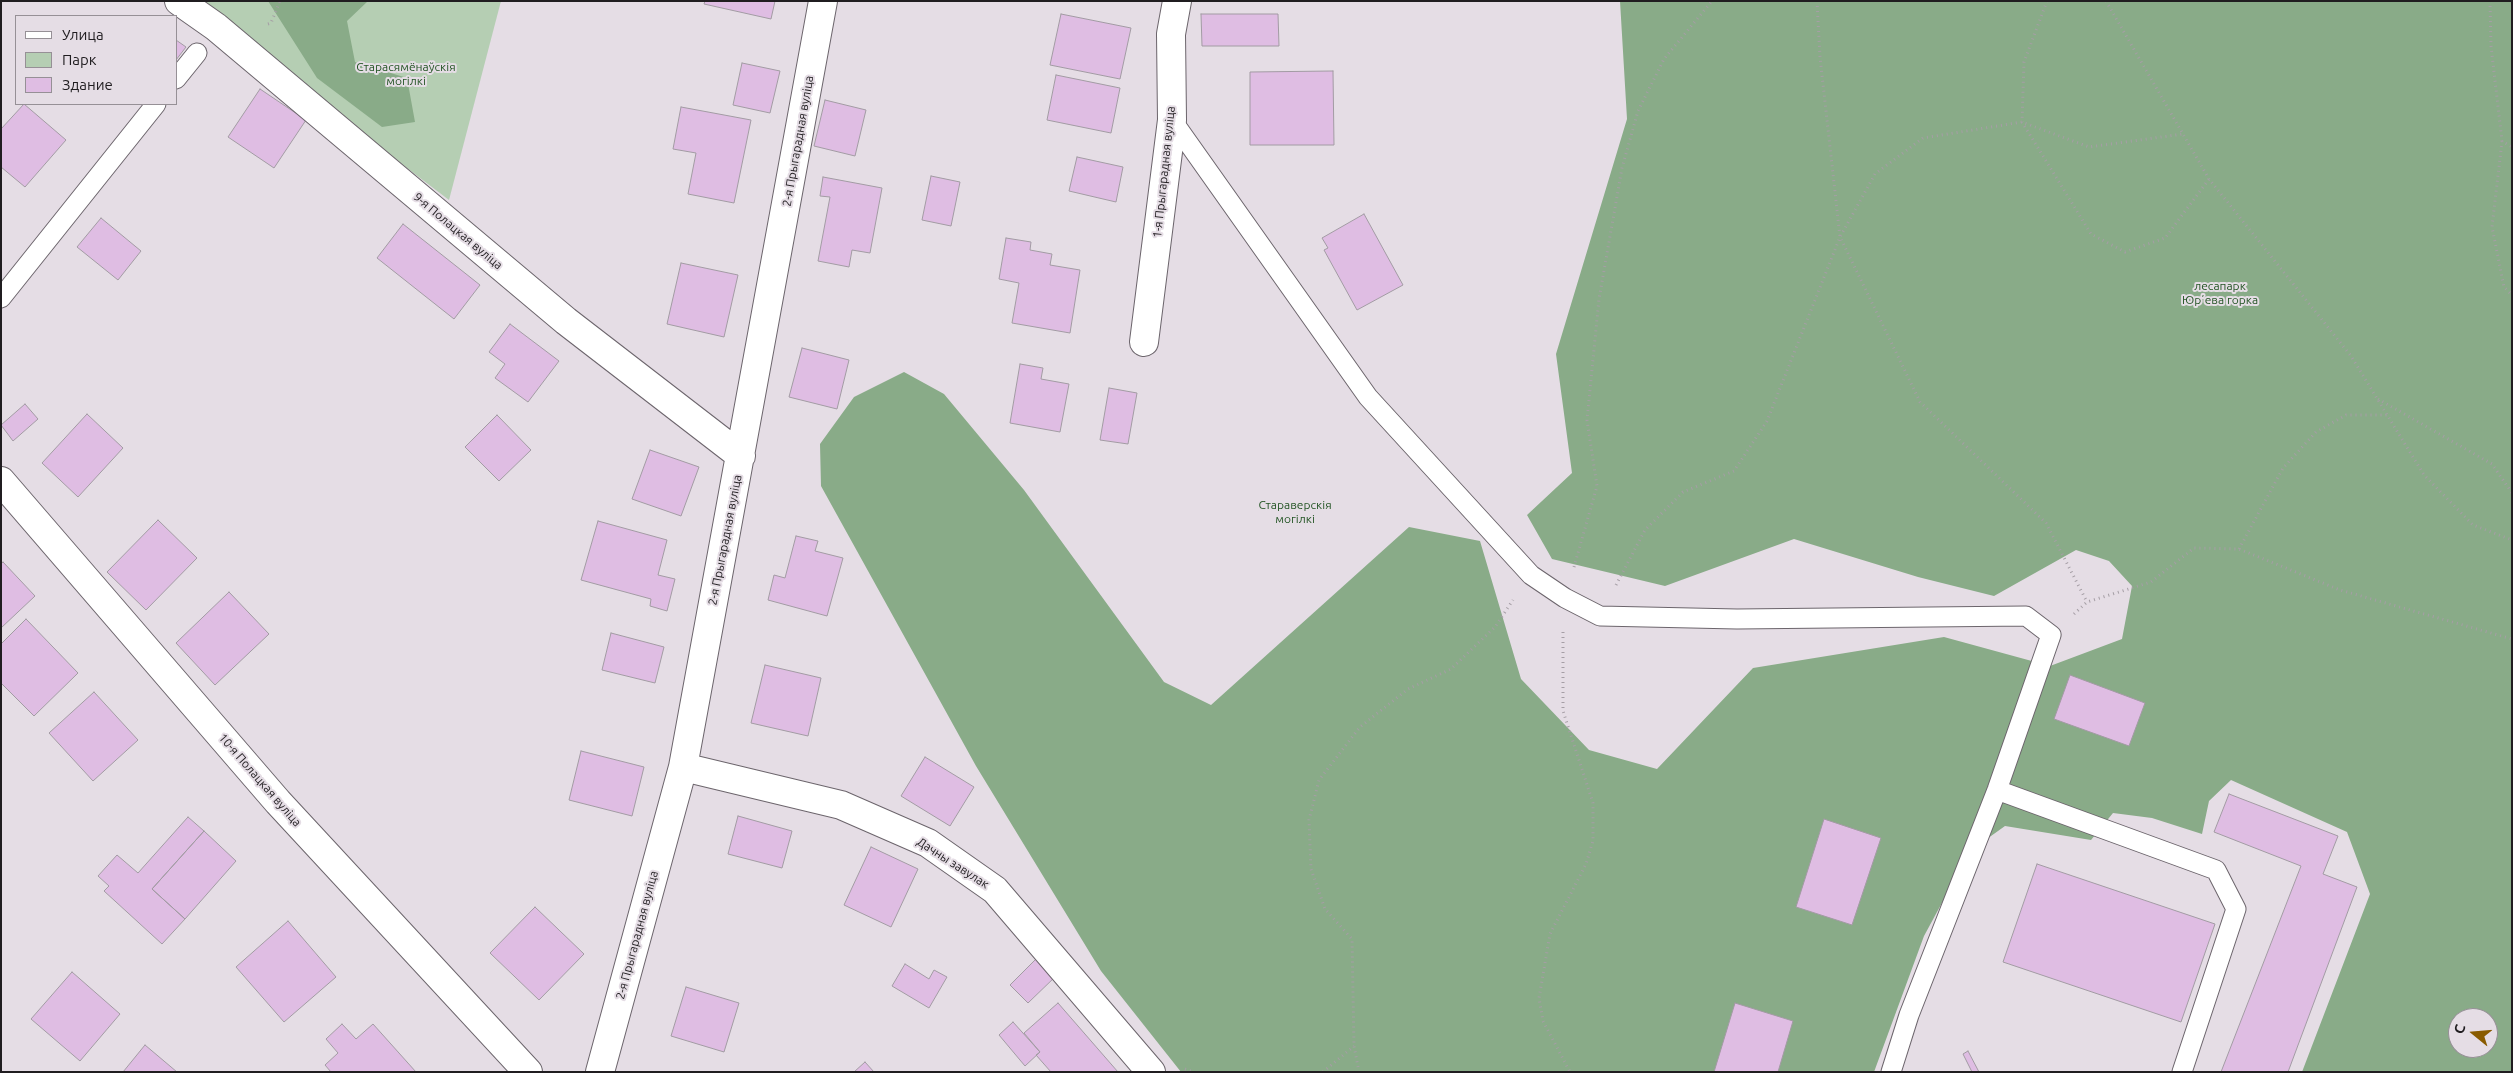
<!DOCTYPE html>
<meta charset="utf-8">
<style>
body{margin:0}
#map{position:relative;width:2513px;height:1073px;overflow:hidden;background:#e5dde5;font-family:Ubuntu,sans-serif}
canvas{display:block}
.frame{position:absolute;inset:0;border:2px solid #201d20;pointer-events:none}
.legend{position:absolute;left:15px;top:15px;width:162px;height:90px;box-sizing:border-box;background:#e5dde5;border:1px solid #969096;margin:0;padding:6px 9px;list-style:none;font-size:15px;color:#201d20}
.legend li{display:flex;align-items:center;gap:10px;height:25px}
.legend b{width:25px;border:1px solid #969096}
.north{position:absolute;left:2448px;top:1008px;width:50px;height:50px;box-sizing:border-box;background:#e5dde5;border:1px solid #969096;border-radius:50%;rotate:287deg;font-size:14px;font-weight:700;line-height:20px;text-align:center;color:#201d20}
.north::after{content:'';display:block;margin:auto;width:18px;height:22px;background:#895b00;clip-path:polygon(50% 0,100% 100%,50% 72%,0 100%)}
</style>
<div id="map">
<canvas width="2513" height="1073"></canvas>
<div class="frame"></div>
<ul class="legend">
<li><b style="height:6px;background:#fff"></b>Улица</li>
<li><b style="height:14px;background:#b5ceb3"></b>Парк</li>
<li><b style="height:14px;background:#dfbde3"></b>Здание</li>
</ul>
<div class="north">С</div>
</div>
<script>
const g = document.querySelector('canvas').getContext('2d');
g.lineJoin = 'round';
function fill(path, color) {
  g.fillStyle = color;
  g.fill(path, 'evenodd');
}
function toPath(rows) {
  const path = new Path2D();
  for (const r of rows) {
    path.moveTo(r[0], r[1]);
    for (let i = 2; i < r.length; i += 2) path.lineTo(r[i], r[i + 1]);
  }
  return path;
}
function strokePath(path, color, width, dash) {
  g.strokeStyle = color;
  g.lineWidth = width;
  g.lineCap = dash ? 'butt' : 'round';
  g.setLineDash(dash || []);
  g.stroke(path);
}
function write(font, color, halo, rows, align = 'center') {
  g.font = font + ' Ubuntu,sans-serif';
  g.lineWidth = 4;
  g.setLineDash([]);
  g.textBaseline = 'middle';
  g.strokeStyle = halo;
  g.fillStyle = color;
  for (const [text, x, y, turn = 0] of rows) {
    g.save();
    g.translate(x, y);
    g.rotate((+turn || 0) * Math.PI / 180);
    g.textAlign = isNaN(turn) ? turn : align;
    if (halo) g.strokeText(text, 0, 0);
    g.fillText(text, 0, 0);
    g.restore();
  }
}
const green = toPath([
 [187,1,501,1,449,200]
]);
const forest = toPath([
 [268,1,368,1,347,21,355,62,407,78,415,122,382,127,317,78],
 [1620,1,2512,1,2512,1072,2302,1072,2370,894,2347,832,2231,780,2209,801,2202,834,2152,818,2113,813,2091,840,2005,826,1970,851,1924,936,1874,1072,1181,1072,1101,971,976,766,821,486,820,444,854,397,904,372,944,394,1024,490,1164,682,1211,705,1409,527,1480,541,1521,679,1589,750,1657,769,1753,668,1944,637,2050,666,2122,639,2132,586,2109,561,2076,550,1994,596,1918,577,1794,539,1665,586,1552,559,1527,515,1572,473,1556,354,1627,119],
 [2458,1018,2488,1018,2488,1048,2458,1048]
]);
const building = toPath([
 [705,1,775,1,771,19,704,4,705,1],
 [1061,14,1131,28,1120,79,1050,65,1061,14],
 [1201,14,1278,14,1279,46,1202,46,1201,14],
 [176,40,186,47,176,60,176,40],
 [742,63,780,71,770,113,733,105,742,63],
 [1333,71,1334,145,1250,145,1250,72,1333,71],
 [1056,75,1120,88,1111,133,1047,120,1056,75],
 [260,89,306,120,274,168,228,137,260,89],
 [825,100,866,110,855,156,814,146,825,100],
 [24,104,66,140,25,187,1,167,1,129,24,104],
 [681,107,751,120,734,203,688,194,696,153,673,149,681,107],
 [1077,157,1123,167,1116,202,1069,191,1077,157],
 [931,176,960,182,951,226,922,220,931,176],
 [823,177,882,188,870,253,852,250,849,267,818,261,830,197,820,196,823,177],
 [1364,214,1403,285,1357,310,1324,250,1328,248,1322,238,1364,214],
 [101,218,141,251,118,280,77,247,101,218],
 [403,224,480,285,454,319,377,258,403,224],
 [1006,238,1031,242,1030,250,1052,254,1050,265,1080,270,1070,333,1012,323,1019,283,999,279,1006,238],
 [681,263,738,275,724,337,667,324,681,263],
 [510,324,559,361,528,402,495,378,505,364,489,352,510,324],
 [802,348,849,360,837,409,789,397,802,348],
 [1020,364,1043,368,1041,379,1069,384,1060,432,1010,423,1020,364],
 [1109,388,1137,393,1128,444,1100,440,1109,388],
 [25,404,38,419,13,441,1,425,25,404],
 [87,414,123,448,78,497,42,463,87,414],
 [497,415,531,450,499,481,465,447,497,415],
 [650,450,699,467,681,516,632,499,650,450],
 [158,520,197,558,146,610,107,572,158,520],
 [598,521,667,540,658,575,675,579,667,611,650,606,651,599,581,580,598,521],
 [796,536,818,541,815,551,843,558,827,616,768,600,774,575,785,578,796,536],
 [3,562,35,596,1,628,1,564,3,562],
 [229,592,269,634,215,685,176,643,229,592],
 [26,619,78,673,34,716,1,683,1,644,26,619],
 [611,633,664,647,655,683,602,670,611,633],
 [765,665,821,678,808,736,751,723,765,665],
 [2070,675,2145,703,2129,746,2054,719,2070,675],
 [94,692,138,740,93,781,49,733,94,692],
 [581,751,644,767,632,816,569,800,581,751],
 [925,757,974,787,950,826,901,796,925,757],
 [2229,794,2338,836,2323,874,2357,887,2288,1072,2221,1072,2301,866,2214,832,2229,794],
 [738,816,792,831,782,868,728,854,738,816],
 [188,817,204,831,152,889,185,919,162,944,104,891,109,886,98,876,117,855,138,873,188,817],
 [1824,819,1881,838,1852,925,1796,907,1824,819],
 [204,831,236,861,185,919,152,889,204,831],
 [871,847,918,869,891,927,844,905,871,847],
 [2037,864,2215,924,2181,1022,2003,962,2037,864],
 [535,907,584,954,539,1000,490,953,535,907],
 [288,921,336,977,284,1022,236,967,288,921],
 [1038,957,1056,976,1028,1003,1010,985,1038,957],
 [905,964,929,979,934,970,947,977,929,1008,892,986,905,964],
 [72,972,120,1014,80,1061,31,1019,72,972],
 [686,987,739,1003,724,1052,671,1036,686,987],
 [1058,1003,1118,1072,1051,1072,1036,1055,1040,1052,1024,1033,1058,1003],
 [1735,1003,1793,1021,1778,1072,1714,1072,1735,1003],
 [1013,1022,1040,1052,1025,1066,999,1035,1013,1022],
 [342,1024,356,1039,373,1024,416,1072,331,1072,325,1065,338,1053,326,1039,342,1024],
 [145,1045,177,1072,123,1072,145,1045],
 [1968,1051,1979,1072,1972,1072,1963,1054,1968,1051],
 [865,1062,874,1072,854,1072,865,1062]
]);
const path = toPath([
 [1817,1,1820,57,1840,237,1920,402,2046,523,2087,602],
 [2047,1,2024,62,2022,122,2091,234,2125,252,2165,238,2209,179],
 [2106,1,2209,179,2351,356,2424,475,2473,525,2512,540],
 [2490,1,2491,46,2502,141,2512,147],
 [268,24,271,23,280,1],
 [2502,141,2492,227,2504,287,2512,295],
 [2378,399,2492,464,2512,493],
 [2239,549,2283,468,2316,432,2346,415,2387,415],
 [1574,567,1597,486,1587,420,1599,299,1622,168,1638,111,1664,59,1712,1],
 [1616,585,1645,530,1683,492,1734,471,1767,421,1840,237,1875,174,1923,138,2022,122,2089,147,2183,134],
 [2074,614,2087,602,2151,582,2194,548,2239,549,2340,590,2512,639],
 [1563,632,1563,711,1593,803,1593,841,1586,864,1550,934,1539,998,1543,1021,1570,1072],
 [1185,1069,1194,1072],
 [1323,1072,1354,1046],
 [1359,1072,1354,1046,1352,939,1325,909,1311,869,1309,820,1319,780,1360,727,1408,689,1451,669,1495,627,1513,600]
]);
const service = toPath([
 [176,79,197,53],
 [1172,120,1368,397,1531,575,1565,598,1600,616,1737,619,2026,616,2051,635,1997,790,1909,1015,1891,1072],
 [1,298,156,104],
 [1997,790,2216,870,2236,909,2182,1072]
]);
const minor = toPath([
 [179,1,216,27,566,321,741,456],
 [1144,342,1172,120,1171,34,1177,1],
 [1,481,278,802,528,1072],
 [683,767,841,805,928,843,995,890,1151,1072],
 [600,1072,683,767,823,1]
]);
const parkNames = [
 ["Старасямёнаўскія",406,67],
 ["могілкі",406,81],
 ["лесапарк",2220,286],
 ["Юрʼева горка",2220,300],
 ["Стараверскія",1295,505],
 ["могілкі",1295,519]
];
const streetNames = [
 ["2-я Прыгарадная вуліца",798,141,-80],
 ["1-я Прыгарадная вуліца",1164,172,-84],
 ["9-я Полацкая вуліца",458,231,40],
 ["2-я Прыгарадная вуліца",725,540,-79],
 ["10-я Полацкая вуліца",260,780,49],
 ["Дачны завулак",953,863,33],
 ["2-я Прыгарадная вуліца",637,935,-75]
];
fill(green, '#b5ceb3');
fill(forest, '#89ab88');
fill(building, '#dfbde3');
strokePath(building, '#a29ba3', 1);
strokePath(service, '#6c656c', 21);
strokePath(minor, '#6c656c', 30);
strokePath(path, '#a59ea5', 3, [1, 4]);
strokePath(service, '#fff', 19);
strokePath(minor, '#fff', 28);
write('12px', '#235424', '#e5dde5', parkNames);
write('12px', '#201d20', '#e5dde5', streetNames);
</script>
